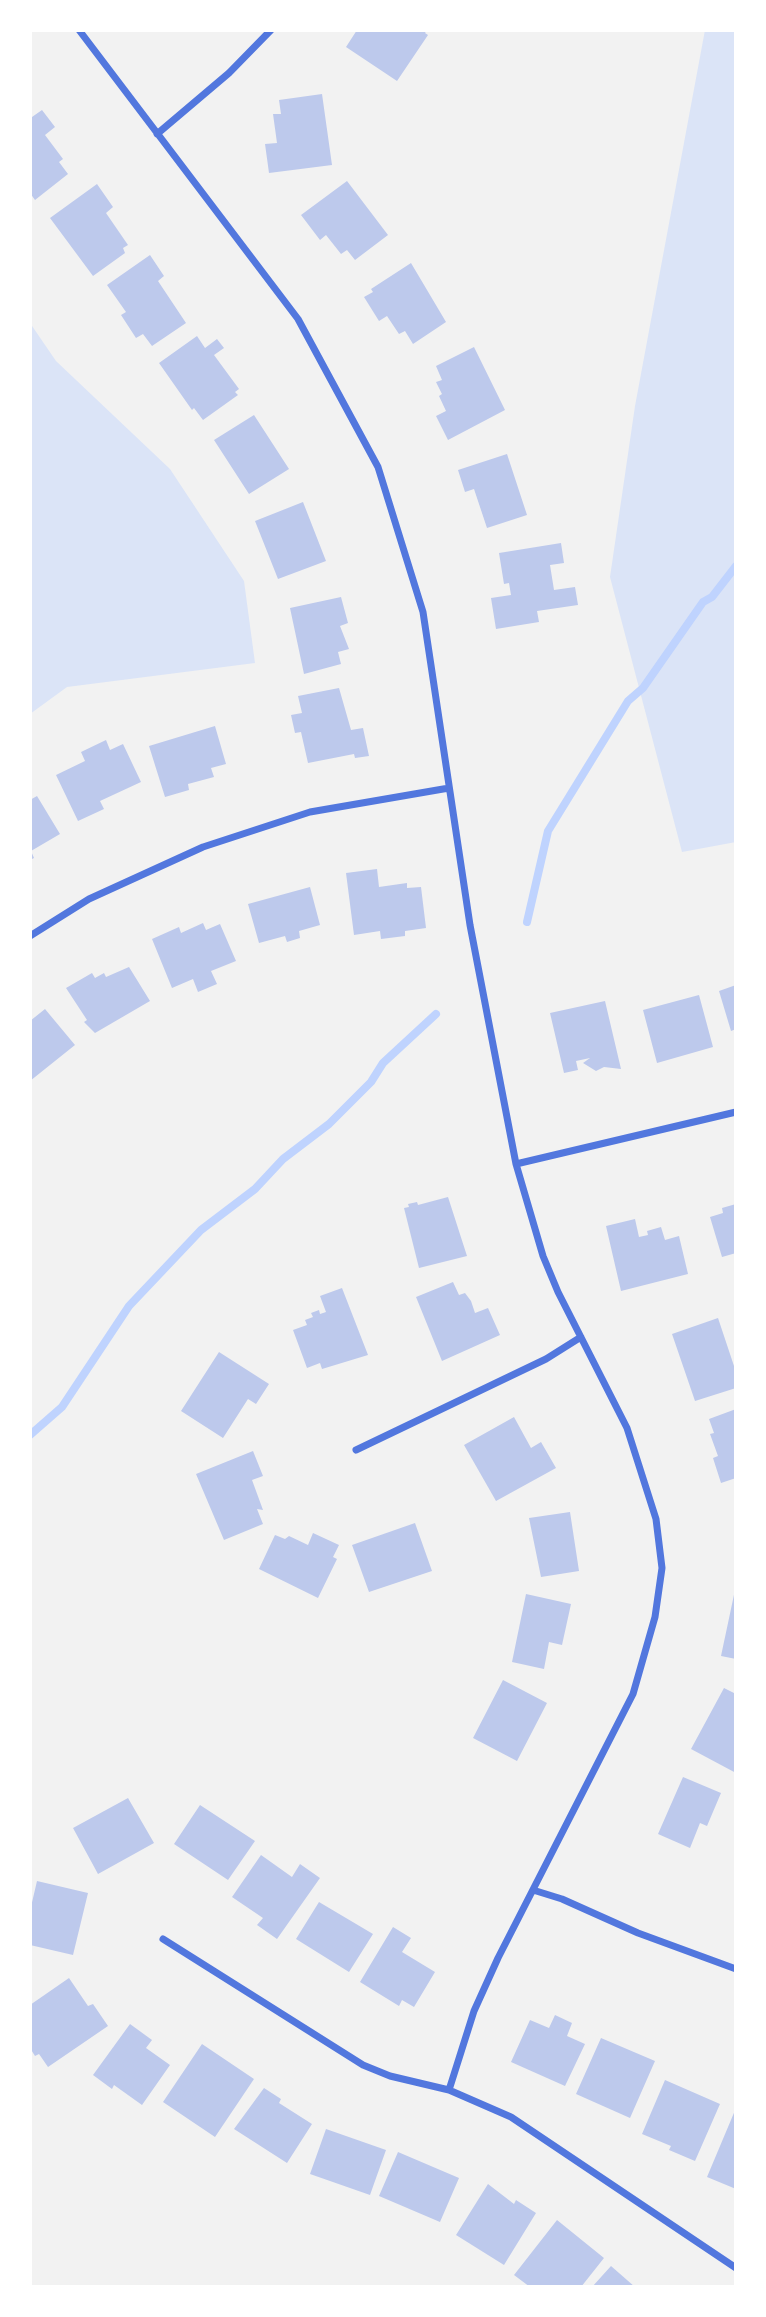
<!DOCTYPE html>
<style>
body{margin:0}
#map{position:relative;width:766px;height:2317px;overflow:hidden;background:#f2f2f2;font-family:"Exo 2",sans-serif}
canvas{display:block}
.frame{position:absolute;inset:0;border:32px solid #fff;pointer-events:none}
</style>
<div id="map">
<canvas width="766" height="2317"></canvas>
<div class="frame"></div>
</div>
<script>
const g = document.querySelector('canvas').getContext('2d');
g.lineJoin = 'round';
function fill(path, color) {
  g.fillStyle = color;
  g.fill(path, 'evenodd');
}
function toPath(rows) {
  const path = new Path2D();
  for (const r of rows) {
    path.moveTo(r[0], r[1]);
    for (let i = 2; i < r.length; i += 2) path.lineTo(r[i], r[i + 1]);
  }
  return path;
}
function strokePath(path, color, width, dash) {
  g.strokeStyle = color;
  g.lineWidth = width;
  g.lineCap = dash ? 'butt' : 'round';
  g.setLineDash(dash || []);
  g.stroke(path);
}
const green = toPath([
 [705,30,736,30,736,842,682,852,610,577,635,406],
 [30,323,56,361,170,469,244,581,255,663,67,687,30,714]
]);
const stream = toPath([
 [527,922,548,831,628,701,643,688,703,602,712,597,736,566],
 [30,1435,62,1407,129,1306,201,1230,255,1189,283,1159,329,1124,371,1082,383,1063,436,1014]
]);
const building = toPath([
 [357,30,427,30,425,33,428,35,397,81,346,47],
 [322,94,332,165,269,173,265,144,277,143,273,114,281,114,279,100],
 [42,110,55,127,45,135,63,159,59,162,68,174,35,200,30,193,30,113,32,117],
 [347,181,388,235,355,260,347,250,341,254,326,235,320,240,301,215],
 [97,184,113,207,106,213,128,245,123,248,125,253,93,276,50,218],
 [150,255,164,276,158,281,186,323,152,346,143,334,136,338,121,315,126,312,107,285],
 [411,263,446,322,413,344,405,331,399,334,387,316,379,321,364,297,373,292,371,289],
 [197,336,205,348,217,339,224,348,214,355,239,389,235,392,238,395,203,420,194,408,192,410,159,363],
 [474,347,505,410,448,440,436,416,446,411,439,396,442,394,436,382,442,380,436,366],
 [254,415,289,469,249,494,214,440],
 [507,454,527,515,487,528,474,489,465,492,458,470],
 [303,502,326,561,278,579,255,521],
 [561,543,564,563,550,565,554,590,575,587,578,605,537,611,539,622,496,629,491,598,511,595,509,583,504,584,499,553],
 [341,597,348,623,340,626,349,649,338,652,341,664,304,674,290,608],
 [339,688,351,730,363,728,369,756,355,758,354,754,308,763,301,732,295,733,291,715,302,713,298,696],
 [215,726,226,764,211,768,214,777,188,784,189,790,165,797,149,746],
 [106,740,110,750,123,744,141,782,100,801,104,809,78,821,56,775,85,761,81,752],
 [37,796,60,834,31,851,34,858,30,860,30,800],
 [377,869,379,887,407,883,407,888,421,887,426,928,405,931,405,936,381,939,380,931,354,935,346,873],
 [310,887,320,925,299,931,300,938,287,942,285,936,259,943,248,904],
 [203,923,206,930,220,924,236,961,211,971,217,984,198,992,193,979,172,988,152,939,179,927,181,933],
 [129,967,150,1001,95,1033,84,1022,87,1020,66,988,92,973,95,978,104,973,106,977],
 [736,985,736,1029,731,1031,719,991],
 [699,995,713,1047,657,1063,643,1010],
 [605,1001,621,1069,604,1067,596,1071,583,1063,590,1058,576,1061,578,1070,564,1073,550,1013],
 [45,1009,75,1045,30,1081,30,1021],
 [448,1197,467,1256,419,1268,404,1208,409,1207,408,1204,417,1202,418,1205],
 [736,1204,736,1253,722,1257,710,1217,723,1213,722,1208],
 [635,1219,639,1237,648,1235,647,1231,661,1227,665,1240,679,1236,688,1274,621,1291,606,1226],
 [453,1282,459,1295,465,1293,471,1301,475,1313,488,1308,500,1335,442,1361,416,1297],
 [342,1288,368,1355,322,1369,320,1363,307,1368,293,1330,307,1325,305,1320,313,1317,311,1313,319,1310,320,1314,326,1312,320,1296],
 [718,1318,736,1372,736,1388,695,1401,672,1334],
 [219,1352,269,1384,256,1404,248,1399,223,1438,181,1411],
 [736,1409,736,1478,721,1483,713,1458,718,1456,710,1434,714,1433,709,1419],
 [514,1417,531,1448,541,1442,556,1468,496,1501,464,1445],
 [253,1451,263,1476,252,1480,263,1510,257,1509,263,1524,224,1540,196,1474],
 [570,1512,579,1571,541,1577,529,1518],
 [415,1523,432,1571,369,1592,352,1545],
 [313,1533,339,1545,333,1557,337,1559,318,1598,259,1569,275,1535,285,1539,289,1536,308,1545],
 [735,1590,736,1590,736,1659,721,1656],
 [526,1594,571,1604,562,1645,549,1642,544,1669,512,1662],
 [503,1680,547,1703,517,1761,473,1738],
 [724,1688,736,1694,736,1773,691,1749],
 [683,1777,721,1793,707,1826,700,1823,690,1848,658,1834],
 [128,1798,154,1843,98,1874,73,1828],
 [200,1805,255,1841,228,1880,174,1844],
 [261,1855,292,1877,300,1864,320,1878,277,1939,257,1925,263,1918,232,1897],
 [37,1881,88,1893,73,1955,30,1945,30,1911],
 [319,1902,373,1934,349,1972,296,1939],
 [393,1927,411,1938,402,1952,435,1972,414,2007,402,2000,399,2006,360,1982],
 [69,1978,88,2006,93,2004,108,2026,48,2067,39,2054,35,2056,30,2048,30,2005],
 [555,2015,572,2023,567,2036,585,2044,565,2086,511,2062,530,2020,549,2028],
 [130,2024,152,2040,146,2048,170,2065,142,2105,114,2085,112,2089,93,2075],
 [601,2038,655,2061,630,2118,576,2094],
 [202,2044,254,2079,215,2137,163,2102],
 [665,2080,720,2104,695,2161,669,2150,671,2146,642,2134],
 [264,2088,281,2099,279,2103,312,2124,287,2163,234,2129],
 [736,2108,736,2189,707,2177],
 [326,2129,386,2150,370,2195,310,2174],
 [398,2152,459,2178,440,2222,379,2196],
 [488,2184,514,2204,516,2200,536,2213,504,2265,456,2235],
 [557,2220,604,2258,581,2287,530,2287,514,2275],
 [611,2266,635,2287,592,2287]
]);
const minor = toPath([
 [79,30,298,319,378,467,423,612,470,925,516,1164,543,1256,558,1292,627,1428,656,1519,662,1568,655,1617,633,1694,498,1958,474,2011,449,2090],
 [157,134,229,73,271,30],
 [30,936,89,899,203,847,310,812,449,788],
 [516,1164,736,1112],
 [356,1450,546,1359,581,1337],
 [533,1890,562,1899,638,1933,736,1969],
 [163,1939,363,2065,390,2076,449,2090,511,2117,736,2268]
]);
fill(green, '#dbe4f7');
strokePath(stream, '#bfd3fe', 8);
fill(building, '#bdc9ec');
strokePath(minor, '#5277de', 7);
</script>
